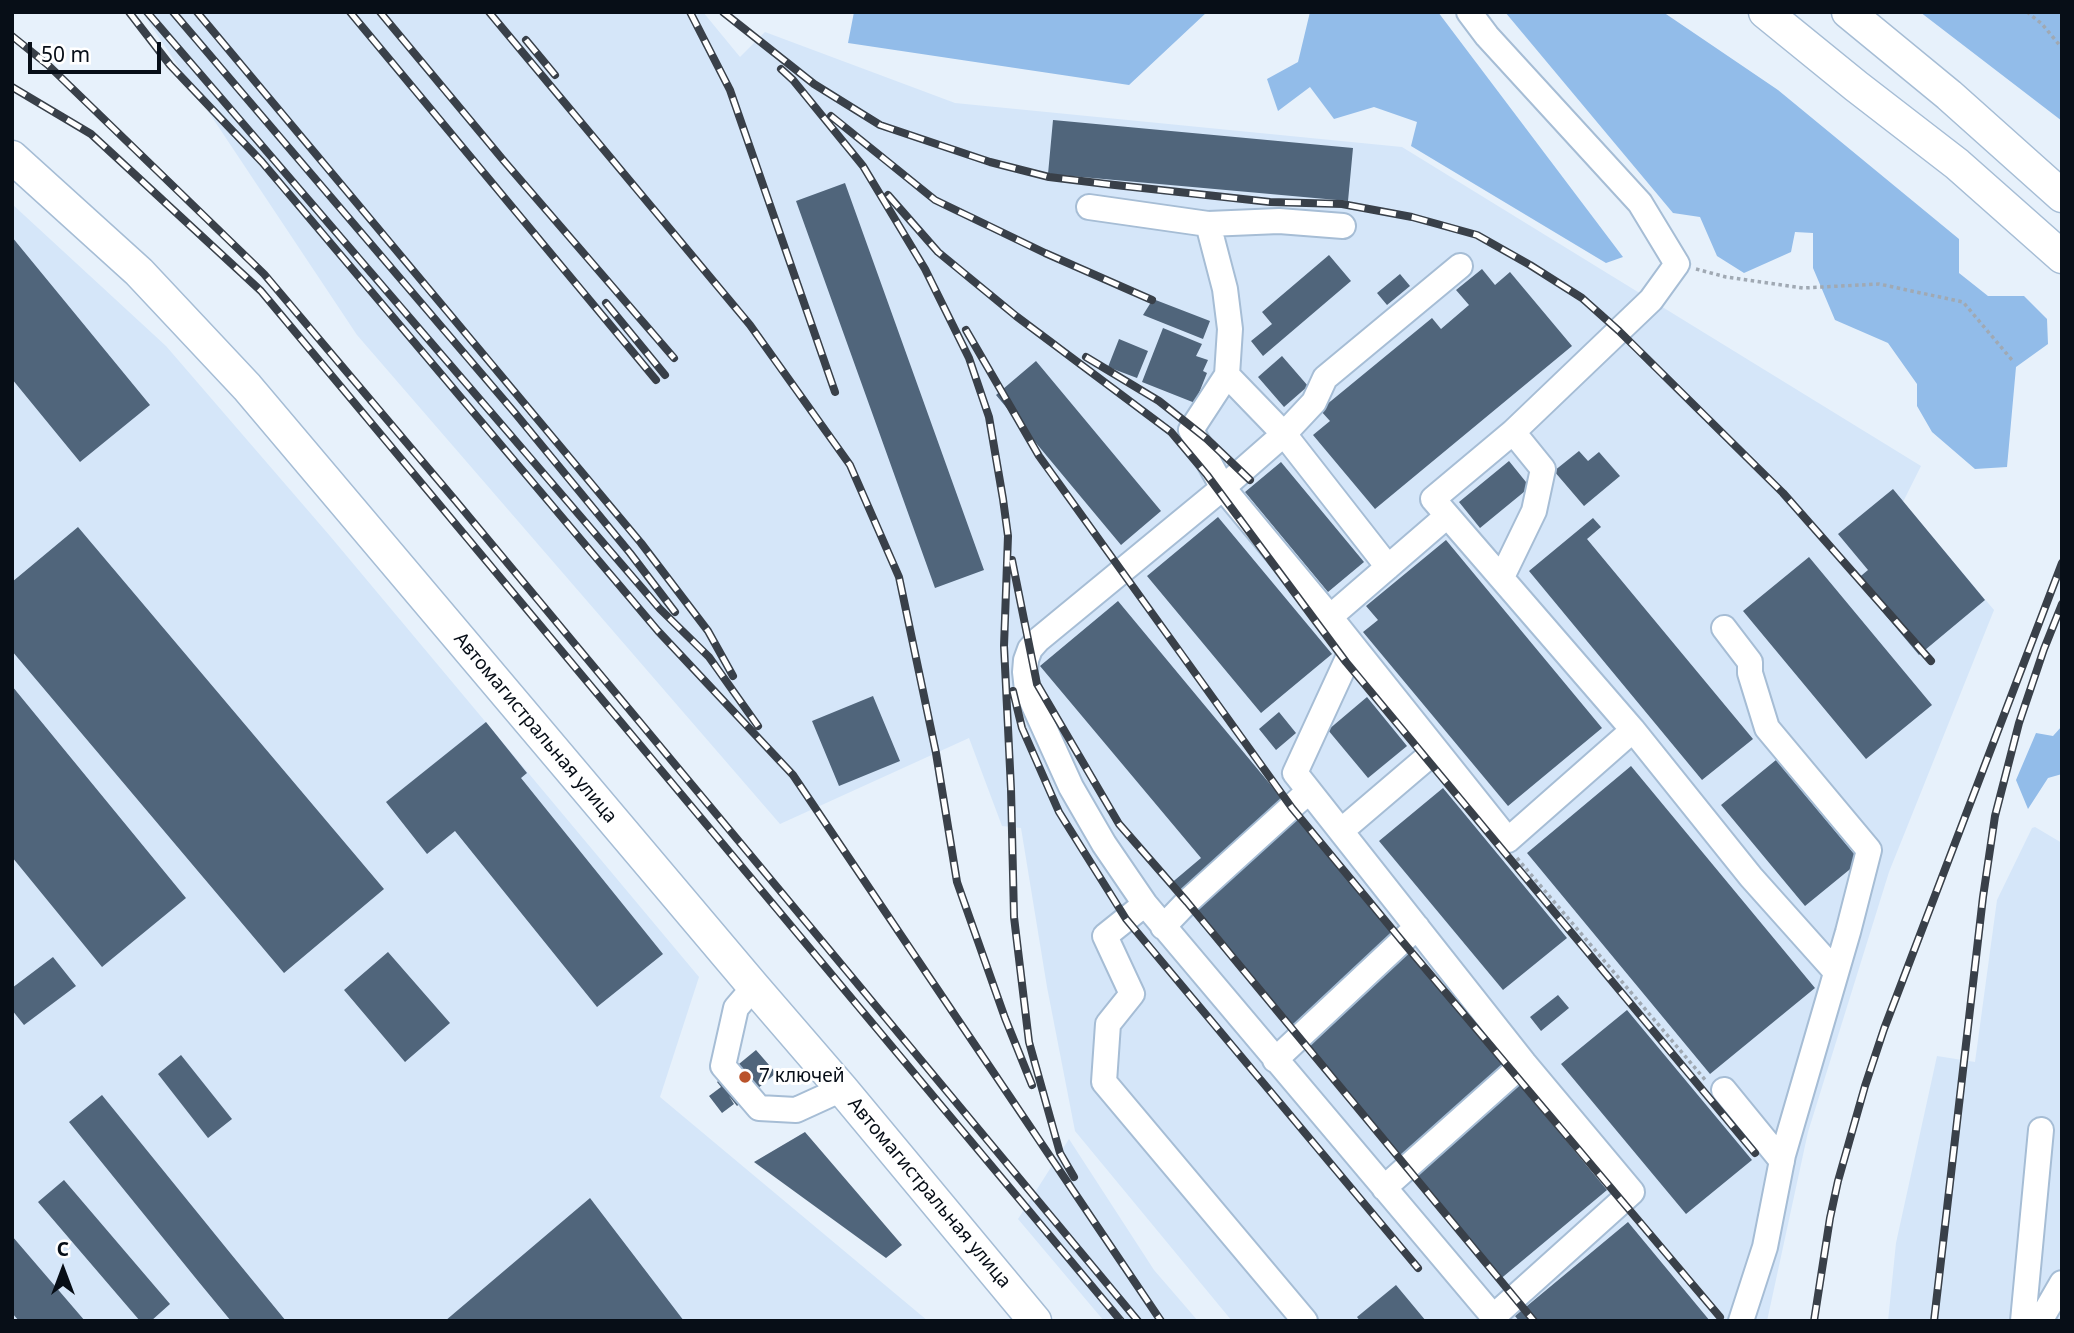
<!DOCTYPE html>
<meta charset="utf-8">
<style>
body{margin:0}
#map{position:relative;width:2074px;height:1333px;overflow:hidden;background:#e7f1fb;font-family:"Noto Sans",sans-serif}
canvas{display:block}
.frame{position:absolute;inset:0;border:14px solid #070e17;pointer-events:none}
.north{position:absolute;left:28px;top:1235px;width:70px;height:70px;-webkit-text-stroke:5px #fff;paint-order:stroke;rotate:0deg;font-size:19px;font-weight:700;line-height:28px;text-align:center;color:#070e17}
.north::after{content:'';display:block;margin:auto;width:24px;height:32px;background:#070e17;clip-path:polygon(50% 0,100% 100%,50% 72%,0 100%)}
.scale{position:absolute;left:28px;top:42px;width:133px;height:32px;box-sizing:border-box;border:4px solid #070e17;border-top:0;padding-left:9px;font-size:21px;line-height:24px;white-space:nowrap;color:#070e17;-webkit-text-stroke:5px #fff;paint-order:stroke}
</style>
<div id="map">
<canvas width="2074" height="1333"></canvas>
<div class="frame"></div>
<div class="north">С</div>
<div class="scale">50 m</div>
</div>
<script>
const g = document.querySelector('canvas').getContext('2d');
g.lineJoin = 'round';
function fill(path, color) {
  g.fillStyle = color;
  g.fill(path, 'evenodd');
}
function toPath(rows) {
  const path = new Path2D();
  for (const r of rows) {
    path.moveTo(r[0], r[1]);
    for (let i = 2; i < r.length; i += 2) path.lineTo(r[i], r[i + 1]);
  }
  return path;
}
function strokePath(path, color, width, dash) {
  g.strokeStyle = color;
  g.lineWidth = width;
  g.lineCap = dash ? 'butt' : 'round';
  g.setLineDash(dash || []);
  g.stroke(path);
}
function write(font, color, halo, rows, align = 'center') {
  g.font = font + ' "Noto Sans",sans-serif';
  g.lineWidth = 6;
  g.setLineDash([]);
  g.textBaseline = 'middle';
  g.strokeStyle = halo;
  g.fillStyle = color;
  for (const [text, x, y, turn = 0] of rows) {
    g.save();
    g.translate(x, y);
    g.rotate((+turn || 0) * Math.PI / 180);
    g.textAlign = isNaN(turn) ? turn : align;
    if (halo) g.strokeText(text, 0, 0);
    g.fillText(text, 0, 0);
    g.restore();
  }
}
const built = toPath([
 [142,12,703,12,740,57,765,32,955,103,1402,147,1921,466,1903,502,1994,610,1889,872,1808,1132,1767,1321,1232,1321,1075,1131,1047,987,1021,828,1002,826,969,738,780,824,357,335],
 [12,204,166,346,330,536,699,977,660,1097,928,1321,12,1321],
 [2035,827,2062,843,2062,1321,1888,1321,1896,1243,1937,1056,1975,1062,1997,900,2032,828],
 [1069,1139,1154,1270,1198,1321,1104,1321,1018,1219]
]);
const forest = toPath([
 [854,12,1207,12,1129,85,848,43],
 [1310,12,1438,12,1623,257,1606,263,1411,146,1417,122,1374,107,1334,119,1310,87,1278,111,1267,79,1298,62],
 [1505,12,1663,12,1778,90,1959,239,1959,273,1988,296,2024,296,2047,319,2048,344,2016,367,2007,467,1975,469,1932,432,1917,406,1917,384,1888,343,1835,320,1813,268,1813,233,1795,232,1791,252,1744,273,1717,256,1700,217,1673,213],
 [1920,12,2062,12,2062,121],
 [2062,726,2062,774,2048,778,2028,809,2016,780,2036,733,2053,736]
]);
const building = toPath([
 [1053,120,1353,148,1348,201,1048,174],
 [845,183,984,570,935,588,796,201],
 [12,237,150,405,80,462,12,379],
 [1329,255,1351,281,1263,356,1251,341,1272,324,1262,312],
 [1482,269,1495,285,1510,272,1572,346,1375,509,1313,435,1330,421,1320,410,1432,318,1441,329,1469,305,1456,290],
 [1400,274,1410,286,1387,305,1377,293],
 [1153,299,1210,321,1203,339,1143,315],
 [1163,328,1202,344,1196,356,1208,360,1203,371,1207,373,1195,403,1142,382],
 [1119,339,1148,351,1137,378,1108,367],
 [1282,356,1308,386,1284,407,1258,377],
 [1036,361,1161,511,1121,545,996,395],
 [1579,451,1588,461,1599,452,1620,476,1584,506,1554,471],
 [1509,461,1530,487,1480,528,1459,502],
 [1281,462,1364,562,1328,592,1245,492],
 [1893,489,1985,600,1919,655,1856,580,1868,570,1838,534],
 [1218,517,1332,654,1261,713,1147,576],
 [1593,518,1601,527,1587,539,1753,739,1702,780,1529,571],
 [78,527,384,889,284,973,12,651,12,582],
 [1446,540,1602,728,1508,806,1363,632,1378,620,1366,606],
 [1809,557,1932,705,1866,759,1743,611],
 [1118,601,1607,1190,1498,1281,1169,885,1201,858,1040,666],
 [12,686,186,898,102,967,12,857],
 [873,696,900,761,839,786,812,721],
 [1367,697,1407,746,1368,778,1328,730],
 [1279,712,1296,733,1276,750,1259,729],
 [486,722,527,773,521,778,663,954,597,1007,455,831,427,854,386,802],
 [1776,760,1860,861,1805,906,1721,805],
 [1631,766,1815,988,1710,1074,1527,853],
 [1443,788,1567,938,1503,990,1379,841],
 [388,952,450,1023,405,1062,344,990],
 [53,957,76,986,24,1025,12,1010,12,988],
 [1558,995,1569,1008,1541,1031,1530,1017],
 [1627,1010,1752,1160,1686,1214,1561,1064],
 [756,1050,776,1073,737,1106,729,1096,734,1104,722,1113,709,1096,721,1087,717,1082],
 [181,1055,232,1119,208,1138,158,1074],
 [102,1095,231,1254,286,1321,231,1321,198,1281,69,1122],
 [805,1132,902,1245,886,1258,754,1162],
 [64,1180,170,1304,151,1321,140,1321,38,1202],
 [590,1198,684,1321,445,1321],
 [1628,1222,1710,1321,1519,1321,1515,1316],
 [12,1236,85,1321,19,1321,12,1313],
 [1396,1285,1426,1321,1360,1321,1357,1317]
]);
const path = toPath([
 [2027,12,2042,24,2062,48],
 [1696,269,1726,277,1803,288,1879,284,1963,302,2012,360],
 [1517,858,1707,1082]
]);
const minor = toPath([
 [1469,12,1487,36,1640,203,1677,264,1651,300,1513,432,1433,499,1633,730,1751,877,1836,972],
 [1089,207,1208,224,1279,221,1343,226],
 [1208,224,1225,289,1230,329,1227,375,1191,430,1223,488,1330,617,1508,840,1633,730],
 [1227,375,1284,434,1219,491,1038,640,1030,649,1026,660,1025,672,1027,690,1071,787,1104,844,1145,904,1497,1321],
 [1388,567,1284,434,1314,402,1325,378,1460,266],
 [1502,577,1534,511,1543,469,1513,432],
 [1330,617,1447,516],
 [1724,628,1750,662,1750,673,1767,728,1869,850,1848,932,1783,1155,1765,1247,1741,1321],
 [1353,647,1295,773,1524,1063,1632,1192,1493,1317],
 [1341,831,1436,750],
 [1145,904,1105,936,1132,994,1108,1024,1104,1082,1305,1321],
 [1163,927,1187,902,1309,791],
 [754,987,736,1008,723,1066,759,1108,796,1110,842,1089],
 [1275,1060,1417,927],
 [1724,1090,1782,1161],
 [1384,1188,1524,1063],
 [2023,1321,2041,1130],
 [2040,1321,2062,1283]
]);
const major = toPath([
 [1765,12,1856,86,1957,164,2062,257],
 [1848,12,1949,95,2062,196],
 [12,157,139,272,247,387,754,987,842,1089,1035,1321]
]);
const rail = toPath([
 [129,12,170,65,262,162,658,631,793,775,1161,1321],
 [147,12,660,609,709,657,758,726],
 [173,12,515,413,630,553,675,612],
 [197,12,641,543,708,631,733,676],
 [350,12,656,380],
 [380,12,504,161,674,358],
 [489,12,750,325,850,465,899,577,936,753,957,882,1005,1018,1032,1085],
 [690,12,730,90,835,392],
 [723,12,814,84,880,125,990,162,1049,177,1106,184,1270,202,1342,204,1412,217,1477,235,1530,265,1582,298,1619,331,1783,493,1931,661],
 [12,36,48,65,264,274,455,500,1138,1321],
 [526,40,555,75],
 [781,69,793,80,863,166,925,269,969,358,989,417,1003,499,1008,536,1004,646,1011,789,1014,917,1029,1042,1060,1153,1074,1177],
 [12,87,91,134,261,291,1121,1321],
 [831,116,935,200,1045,253,1152,300],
 [888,195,938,252,1016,316,1171,432,1207,475,1346,662,1755,1153],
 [606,303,665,375],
 [966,330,1039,456,1292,808,1402,941,1720,1317],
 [1086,357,1159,401,1207,439,1250,480],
 [1012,560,1037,684,1119,824,1187,902,1534,1321],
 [1013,691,1022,728,1059,812,1126,919,1418,1268],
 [1814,1321,1830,1218,1838,1181,1865,1086,1884,1029,2062,563],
 [1934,1321,1983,897,1995,816,2019,723,2044,649,2062,604]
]);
const markers = [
 [745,1077,7,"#ba532b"]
];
const streetNames = [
 ["Автомагистральная улица",535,728,50],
 ["Автомагистральная улица",929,1193,50]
];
const poiNames = [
 ["7 ключей",759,1077]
];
fill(built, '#d5e6f9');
fill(forest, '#92bce9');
fill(building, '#50657b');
strokePath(minor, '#a6bdd5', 28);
strokePath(major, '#a6bdd5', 35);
strokePath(path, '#a0a9b3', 3.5, [3.5, 3.5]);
strokePath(minor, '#fff', 24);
strokePath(major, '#fff', 32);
strokePath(rail, '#394049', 8);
strokePath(rail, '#fff', 5, [16]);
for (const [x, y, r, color] of markers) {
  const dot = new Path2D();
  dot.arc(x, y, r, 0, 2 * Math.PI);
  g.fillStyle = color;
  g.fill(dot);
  strokePath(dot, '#fff', 2.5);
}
write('19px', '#070e17', '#fff', streetNames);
write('19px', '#070e17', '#fff', poiNames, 'left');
</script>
